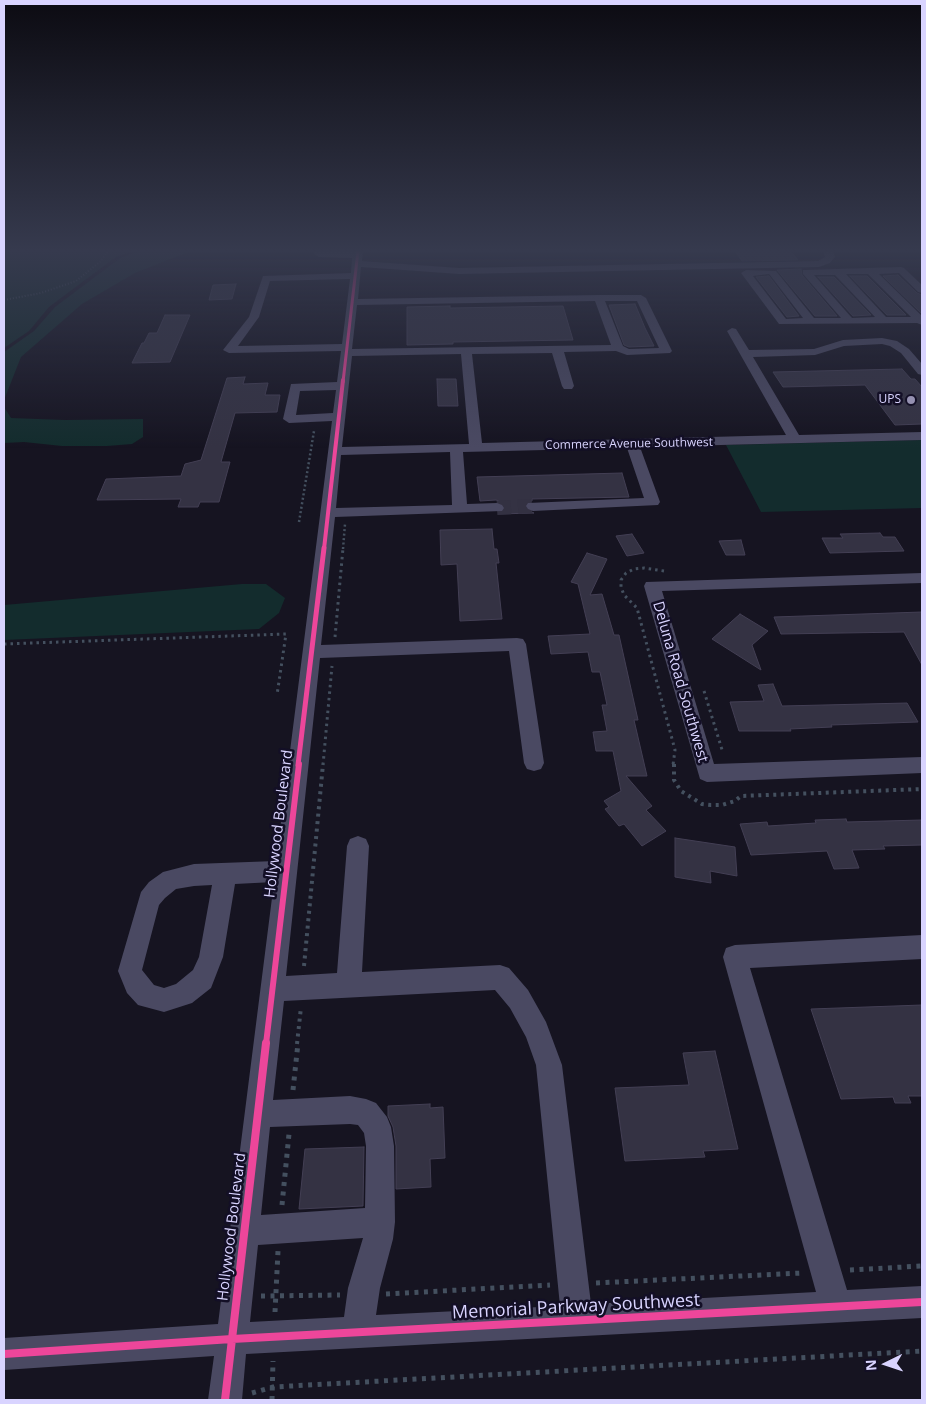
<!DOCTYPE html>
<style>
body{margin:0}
#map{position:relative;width:926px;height:1404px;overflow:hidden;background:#161421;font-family:"Open Sans",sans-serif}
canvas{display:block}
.frame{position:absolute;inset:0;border:5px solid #d9d4ff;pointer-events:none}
.north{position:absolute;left:861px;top:1339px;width:50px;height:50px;-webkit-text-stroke:4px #130f26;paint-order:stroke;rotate:266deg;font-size:14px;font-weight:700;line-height:20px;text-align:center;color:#d9d4ff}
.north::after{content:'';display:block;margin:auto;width:18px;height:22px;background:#d9d4ff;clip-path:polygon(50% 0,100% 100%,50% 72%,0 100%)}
</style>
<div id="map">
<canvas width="926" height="1404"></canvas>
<div class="frame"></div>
<div class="north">N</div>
</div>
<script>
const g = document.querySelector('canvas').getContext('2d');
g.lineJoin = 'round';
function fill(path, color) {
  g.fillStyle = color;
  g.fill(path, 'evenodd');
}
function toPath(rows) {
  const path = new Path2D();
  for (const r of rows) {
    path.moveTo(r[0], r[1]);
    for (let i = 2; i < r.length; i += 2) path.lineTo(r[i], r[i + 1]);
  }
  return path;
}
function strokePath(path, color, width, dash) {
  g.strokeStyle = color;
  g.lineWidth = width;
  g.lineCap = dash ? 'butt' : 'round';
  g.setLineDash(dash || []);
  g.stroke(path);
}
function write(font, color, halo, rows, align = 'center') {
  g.font = font + ' "Open Sans",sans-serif';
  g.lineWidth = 5;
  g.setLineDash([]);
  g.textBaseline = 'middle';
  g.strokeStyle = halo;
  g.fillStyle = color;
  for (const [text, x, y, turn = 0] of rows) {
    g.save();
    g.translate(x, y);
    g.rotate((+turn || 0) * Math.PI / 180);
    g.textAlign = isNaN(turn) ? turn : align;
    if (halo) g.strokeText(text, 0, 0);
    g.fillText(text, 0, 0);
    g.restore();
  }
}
const green = toPath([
 [4,251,133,251,116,257,49,307,29,331,4,348],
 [138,251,191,251,135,273,82,304,21,357,4,400,4,352,34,331,55,307,120,258],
 [4,407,11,418,65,420,143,419,143,437,132,444,107,446,62,446,24,442,4,443],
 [922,440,922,508,761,512,726,445],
 [242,584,266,584,285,598,279,613,259,629,4,640,4,605]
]);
const building = toPath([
 [735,251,791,251,798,260,742,261,735,251],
 [801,269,802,275,837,316,815,316,777,270,801,269],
 [898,275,917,293,922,295,922,314,883,276,898,275],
 [768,276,769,276,799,316,787,317,756,277,768,276],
 [850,276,867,276,906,315,887,315,850,276],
 [818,277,834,277,871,315,853,316,818,277],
 [236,284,232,299,209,300,213,285,236,284],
 [635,304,645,328,654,346,629,347,624,345,609,305,635,304],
 [450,306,450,308,563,306,573,340,453,342,453,344,407,345,407,307,450,306],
 [165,315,190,315,170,362,132,363,142,343,144,343,149,333,157,333,165,315],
 [902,369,911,379,915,379,922,387,922,424,895,425,865,385,783,387,773,372,902,369],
 [245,377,243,384,268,383,265,395,280,395,277,412,235,413,221,462,230,462,219,502,200,502,198,507,178,507,181,499,97,500,106,479,181,476,185,464,201,460,227,378,245,377],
 [437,379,456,379,458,406,438,406,437,379],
 [622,473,629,497,532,499,532,501,526,502,524,507,527,511,534,513,498,514,506,509,503,503,496,500,480,501,477,477,622,473],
 [492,529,494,549,497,549,499,563,496,563,502,619,460,621,457,564,441,565,440,530,492,529],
 [880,533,883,537,895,537,904,551,830,553,822,538,843,538,840,534,880,533],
 [632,534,644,553,627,556,616,536,632,534],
 [741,540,745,555,726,555,719,541,741,540],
 [587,553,607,559,590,595,602,594,614,635,619,635,638,720,634,720,647,776,626,776,652,806,646,810,666,831,642,846,624,824,619,826,605,809,609,807,604,801,621,791,613,751,596,751,593,732,607,731,602,705,607,705,600,672,592,672,588,652,551,654,548,636,590,634,578,584,571,582,587,553],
 [922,612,922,665,904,632,781,634,774,617,922,612],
 [740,614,768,631,752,645,761,670,712,639,740,614],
 [773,684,782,706,907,703,918,722,831,725,832,727,790,729,791,731,739,731,730,702,764,701,758,685,773,684],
 [846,819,847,822,922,820,922,845,883,846,885,849,852,850,859,868,834,869,827,851,751,855,740,824,767,822,768,826,816,823,815,820,846,819],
 [675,838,735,847,737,876,710,871,711,883,675,877,675,838],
 [922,1005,922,1096,908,1096,911,1103,895,1103,893,1097,841,1099,811,1009,922,1005],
 [715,1051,738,1149,703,1151,705,1157,625,1161,615,1088,689,1085,683,1053,715,1051],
 [430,1104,430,1108,443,1107,445,1158,430,1159,431,1187,396,1189,396,1146,393,1127,388,1116,388,1106,430,1104],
 [364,1147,363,1206,299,1209,305,1149,364,1147]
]);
const minorTunnel = toPath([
 [497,508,533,506]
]);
const pathFar4 = toPath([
 [4,300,41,293,76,281,101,261,108,251]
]);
const pathFar3 = toPath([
 [299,522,314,431],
 [343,549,345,524]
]);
const pathFar2 = toPath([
 [664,571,644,568,634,569,626,573,621,580,621,587,624,595,637,608,675,750,673,765],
 [335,637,343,548],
 [4,644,286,634,277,695],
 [704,691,723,753],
 [323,765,332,666]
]);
const pathFar1 = toPath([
 [674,764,674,780,681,791,702,804,711,805,722,805,735,801,741,796,922,789],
 [304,966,323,764],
 [297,1044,301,1007]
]);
const path = toPath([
 [293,1090,298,1043],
 [282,1205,289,1134],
 [850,1270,922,1266],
 [596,1283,802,1273],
 [386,1294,550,1285],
 [261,1296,340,1295],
 [275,1312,278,1251],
 [252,1393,273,1387,922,1351],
 [272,1400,273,1361]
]);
const minor = toPath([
 [315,251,363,251,362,261,459,268,818,261,825,257,823,251,833,251,835,257,830,263,819,267,459,274,361,267,358,299,599,295,641,295,646,298,672,351,670,353,627,355,616,351,564,352,574,386,572,389,564,389,562,386,552,353,472,354,482,443,786,435,727,331,732,328,736,329,749,350,814,349,843,340,882,338,897,341,909,349,922,364,922,375,918,374,901,353,890,346,882,344,844,346,815,355,753,357,799,435,922,432,922,440,640,447,660,502,658,505,533,511,528,509,526,506,528,503,644,498,627,448,463,452,467,504,497,503,502,505,504,508,502,511,335,517,321,645,517,638,523,639,526,644,544,763,541,769,534,771,527,769,524,763,509,651,320,658,286,976,337,973,347,846,350,839,358,836,366,839,369,846,362,972,500,965,509,968,528,990,546,1022,562,1065,591,1304,816,1292,723,957,726,948,735,945,922,935,922,959,750,968,847,1290,922,1286,922,1318,246,1354,242,1400,208,1400,214,1356,4,1370,4,1338,218,1324,274,882,235,884,223,957,211,988,192,1003,164,1012,138,1005,127,993,118,971,141,892,149,882,163,872,194,864,276,861,332,421,289,423,283,419,291,384,337,382,341,351,229,353,223,350,249,317,263,276,351,273,352,258,319,257,314,254,315,251],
 [350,279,342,344,238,346,259,317,270,281,350,279],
 [595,301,611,345,352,349,357,305,595,301],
 [605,301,637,301,659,348,629,349,623,346,605,301],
 [461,354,469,444,342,447,352,356,461,354],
 [336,390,333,413,296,415,300,391,336,390],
 [450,452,452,505,336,508,341,455,450,452],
 [212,885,199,957,193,970,176,984,164,988,154,985,142,970,159,905,165,898,176,889,194,886,212,885],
 [495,990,510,1008,526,1037,536,1065,560,1306,376,1315,380,1288,393,1239,395,1222,394,1146,391,1127,387,1117,376,1103,366,1099,350,1096,273,1100,284,1001,495,990],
 [350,1124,358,1125,364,1133,366,1146,365,1208,261,1215,270,1127,350,1124],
 [363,1238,348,1288,344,1317,250,1322,258,1245,363,1238],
 [901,267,904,268,922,285,922,293,918,292,899,273,879,274,922,316,922,325,917,323,779,324,741,273,746,270,776,271,814,318,841,318,803,274,803,270,901,267],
 [769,274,770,275,803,318,786,319,753,276,769,274],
 [846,274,868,274,911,317,886,317,846,274],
 [814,275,835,275,875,317,852,318,814,275],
 [922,573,922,583,662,591,714,764,922,757,922,773,707,782,700,779,644,586,646,582,922,573]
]);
const cyclewayFar4 = toPath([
 [343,382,358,251]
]);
const cyclewayFar3 = toPath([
 [324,549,343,380]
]);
const cyclewayFar2 = toPath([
 [298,765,324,548]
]);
const cyclewayFar1 = toPath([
 [266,1044,299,764]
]);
const cycleway = toPath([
 [4,1354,232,1339,922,1302],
 [225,1400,266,1043]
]);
const markers = [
 [911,400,5,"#9591b1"]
];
const farPoinames = [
 ["UPS",901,400]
];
const farStreetnames = [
 ["Commerce Avenue Southwest",629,444,-1]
];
const streetNames = [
 ["Deluna Road Southwest",680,682,74],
 ["Hollywood Boulevard",279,824,-83],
 ["Hollywood Boulevard",232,1227,-83]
];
const nearStreetnames = [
 ["Memorial Parkway Southwest",576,1307,-3]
];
fill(green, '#132c2d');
fill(building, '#343243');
strokePath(building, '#433f54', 1);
strokePath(minorTunnel, '#333142', 14, [14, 7]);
strokePath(pathFar4, '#44505f', 2, [1, 2]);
strokePath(pathFar3, '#44505f', 2.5, [2, 2.5]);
strokePath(pathFar2, '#44505f', 3, [2.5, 4]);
strokePath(pathFar1, '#44505f', 4, [3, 4.5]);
strokePath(path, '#44505f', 5, [4, 5.5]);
fill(minor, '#4a4962');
strokePath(cyclewayFar4, '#ed469a', 3);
strokePath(cyclewayFar3, '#ed469a', 4);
strokePath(cyclewayFar2, '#ed469a', 5);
strokePath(cyclewayFar1, '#ed469a', 6);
strokePath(cycleway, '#ed469a', 8);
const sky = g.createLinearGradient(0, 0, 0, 448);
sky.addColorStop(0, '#0c0b12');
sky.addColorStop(0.56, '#363a4e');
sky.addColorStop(1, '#363a4e00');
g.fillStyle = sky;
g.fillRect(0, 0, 926, 448);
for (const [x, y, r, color] of markers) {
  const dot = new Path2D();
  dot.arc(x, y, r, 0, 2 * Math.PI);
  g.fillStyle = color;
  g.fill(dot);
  strokePath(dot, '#130f26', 2);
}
write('12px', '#d9d4ff', '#130f26', farPoinames, 'right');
write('12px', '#d9d4ff', '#130f26', farStreetnames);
write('15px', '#d9d4ff', '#130f26', streetNames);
write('18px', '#d9d4ff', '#130f26', nearStreetnames);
</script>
